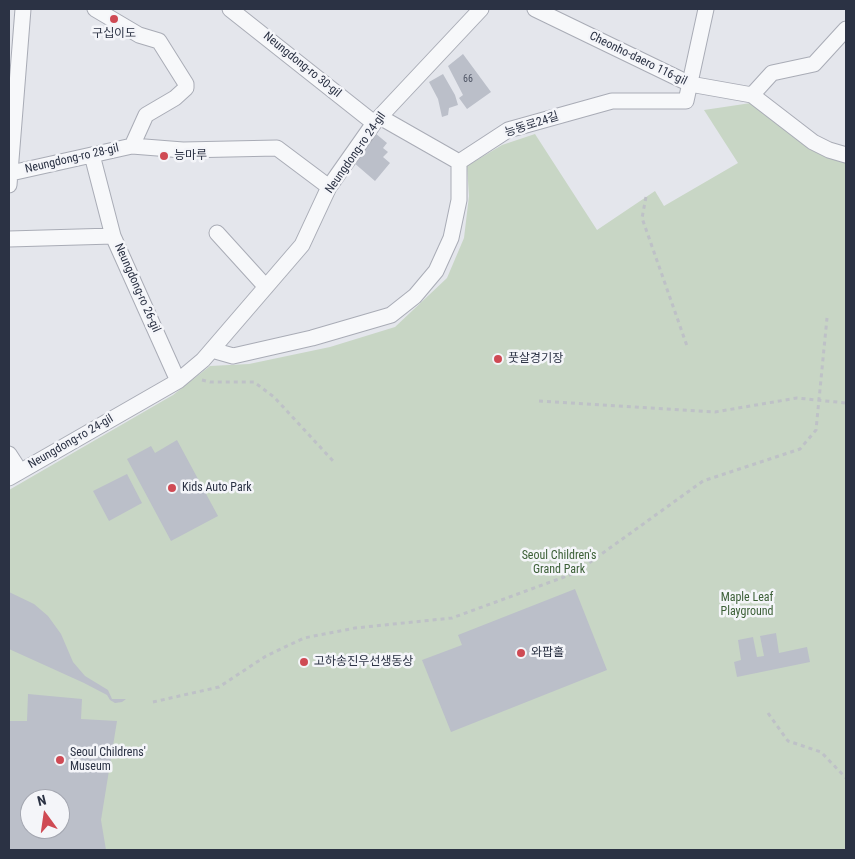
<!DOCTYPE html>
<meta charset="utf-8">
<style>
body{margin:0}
#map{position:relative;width:855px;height:859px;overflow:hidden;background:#e4e6ec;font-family:"Roboto Condensed",sans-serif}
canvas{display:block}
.frame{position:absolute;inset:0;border:10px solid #2b3244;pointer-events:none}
.north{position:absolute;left:20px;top:789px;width:50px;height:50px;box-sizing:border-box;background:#f4f5f9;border:1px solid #a4a7b1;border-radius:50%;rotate:346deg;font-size:14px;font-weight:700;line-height:20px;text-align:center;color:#2b3244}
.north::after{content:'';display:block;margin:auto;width:18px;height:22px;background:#cf4a54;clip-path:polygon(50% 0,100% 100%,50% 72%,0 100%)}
</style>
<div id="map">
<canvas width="855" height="859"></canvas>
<div class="frame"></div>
<div class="north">N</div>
</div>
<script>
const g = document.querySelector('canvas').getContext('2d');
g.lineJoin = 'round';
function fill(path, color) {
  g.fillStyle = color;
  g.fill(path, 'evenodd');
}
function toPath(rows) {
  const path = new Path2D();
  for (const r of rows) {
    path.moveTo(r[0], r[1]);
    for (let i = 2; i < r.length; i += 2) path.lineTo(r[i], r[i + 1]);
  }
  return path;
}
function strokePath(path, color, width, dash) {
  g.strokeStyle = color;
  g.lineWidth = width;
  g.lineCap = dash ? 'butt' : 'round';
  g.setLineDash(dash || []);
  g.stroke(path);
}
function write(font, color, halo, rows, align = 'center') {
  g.font = font + ' "Roboto Condensed","Noto Sans KR",sans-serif';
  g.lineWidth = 5;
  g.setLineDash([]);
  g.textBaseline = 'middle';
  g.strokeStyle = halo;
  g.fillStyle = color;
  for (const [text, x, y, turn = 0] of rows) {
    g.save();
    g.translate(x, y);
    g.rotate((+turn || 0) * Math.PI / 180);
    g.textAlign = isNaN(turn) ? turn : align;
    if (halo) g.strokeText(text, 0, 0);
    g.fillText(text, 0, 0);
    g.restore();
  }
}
const green = toPath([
 [751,103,813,150,828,158,846,163,846,850,9,850,9,490,173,395,210,366,249,364,330,347,395,327,447,278,464,238,469,196,467,166,502,145,535,134,597,230,655,191,664,206,738,163,704,110],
 [30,799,60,799,60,829,30,829]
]);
const building = toPath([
 [463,54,491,92,467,109,459,98,463,95,448,66],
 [443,74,455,95,458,105,449,108,448,115,442,117,438,99,429,82],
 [375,133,387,143,383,148,388,152,383,157,390,163,375,181,353,162],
 [177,440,218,516,171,541,127,459,151,446,155,453],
 [127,474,142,503,109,521,93,491],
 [575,589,607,670,451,732,422,660,462,645,458,635],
 [9,592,34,604,48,616,61,634,73,662,85,676,108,690,112,699,126,699,122,702,115,703,110,700,107,695,84,683,9,649],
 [776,633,779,653,807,647,810,662,737,677,734,662,741,660,738,640,753,637,757,657,764,656,760,636],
 [28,694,82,699,81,719,117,721,101,820,106,850,9,850,9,721,27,721],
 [30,799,60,799,60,829,30,829]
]);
const path = toPath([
 [646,197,642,218,687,346],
 [202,380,210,382,254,382,274,397,334,462],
 [539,401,715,412,797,398,846,403],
 [153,702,219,687,266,656,304,638,355,628,452,618,575,573,703,481,800,449,816,430,827,318],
 [768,713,788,741,821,752,846,778]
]);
const street = toPath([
 [95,9,139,35,159,41,186,84,186,88,175,98,146,115,132,146],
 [230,9,374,123],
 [535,9,690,84,752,95,813,142,829,150,846,155],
 [752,95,772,73,814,64,846,29],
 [380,117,459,162],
 [92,155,113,236],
 [11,173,132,146,183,150,277,148,329,187],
 [9,185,23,9],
 [217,233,266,287],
 [9,239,113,236,178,381],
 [212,350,233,356,312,338,391,315,415,296,436,271,451,238,459,200,459,162,508,130,612,101,686,101,706,9],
 [9,454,20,471],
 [9,478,178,381,203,360,302,245,329,187,374,123,481,9]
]);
const markers = [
 [114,19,5,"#cf4a54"],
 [164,156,5,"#cf4a54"],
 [498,359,5,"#cf4a54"],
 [172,488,5,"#cf4a54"],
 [521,653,5,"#cf4a54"],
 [304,662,5,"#cf4a54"],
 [60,760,5,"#cf4a54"]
];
const numberNames = [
 ["66",468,79]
];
const poiNames = [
 ["구십이도",114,34,"center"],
 ["능마루",174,156],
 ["풋살경기장",508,359],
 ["Kids Auto Park",182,488],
 ["와팝홀",531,653],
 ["고하송진우선생동상",314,662],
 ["Seoul Childrens'",70,753],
 ["Museum",70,767]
];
const streetNames = [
 ["Cheonho-daero 116-gil",638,59,26],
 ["Neungdong-ro 30-gil",302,65,39],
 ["능동로24길",532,125,-18],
 ["Neungdong-ro 24-gil",356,153,-55],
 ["Neungdong-ro 28-gil",72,159,-13],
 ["Neungdong-ro 26-gil",137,288,66],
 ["Neungdong-ro 24-gil",71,442,-30]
];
const parkNames = [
 ["Seoul Children's",559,556],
 ["Grand Park",559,570],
 ["Maple Leaf",747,598],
 ["Playground",747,612]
];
fill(green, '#c8d6c5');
fill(building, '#bbbfc9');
strokePath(street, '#a9acb6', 17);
strokePath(path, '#bec1c7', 3, [4, 4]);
strokePath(street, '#f7f8fa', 15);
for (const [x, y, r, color] of markers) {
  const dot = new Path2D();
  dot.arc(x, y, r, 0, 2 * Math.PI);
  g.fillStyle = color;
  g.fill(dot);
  strokePath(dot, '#f4f5f9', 2);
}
write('10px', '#4f5565', null, numberNames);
write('12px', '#2b3244', '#f4f5f9', poiNames, 'left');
write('12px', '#2b3244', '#f4f5f9', streetNames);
write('12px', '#3d6038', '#f4f5f9', parkNames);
</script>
